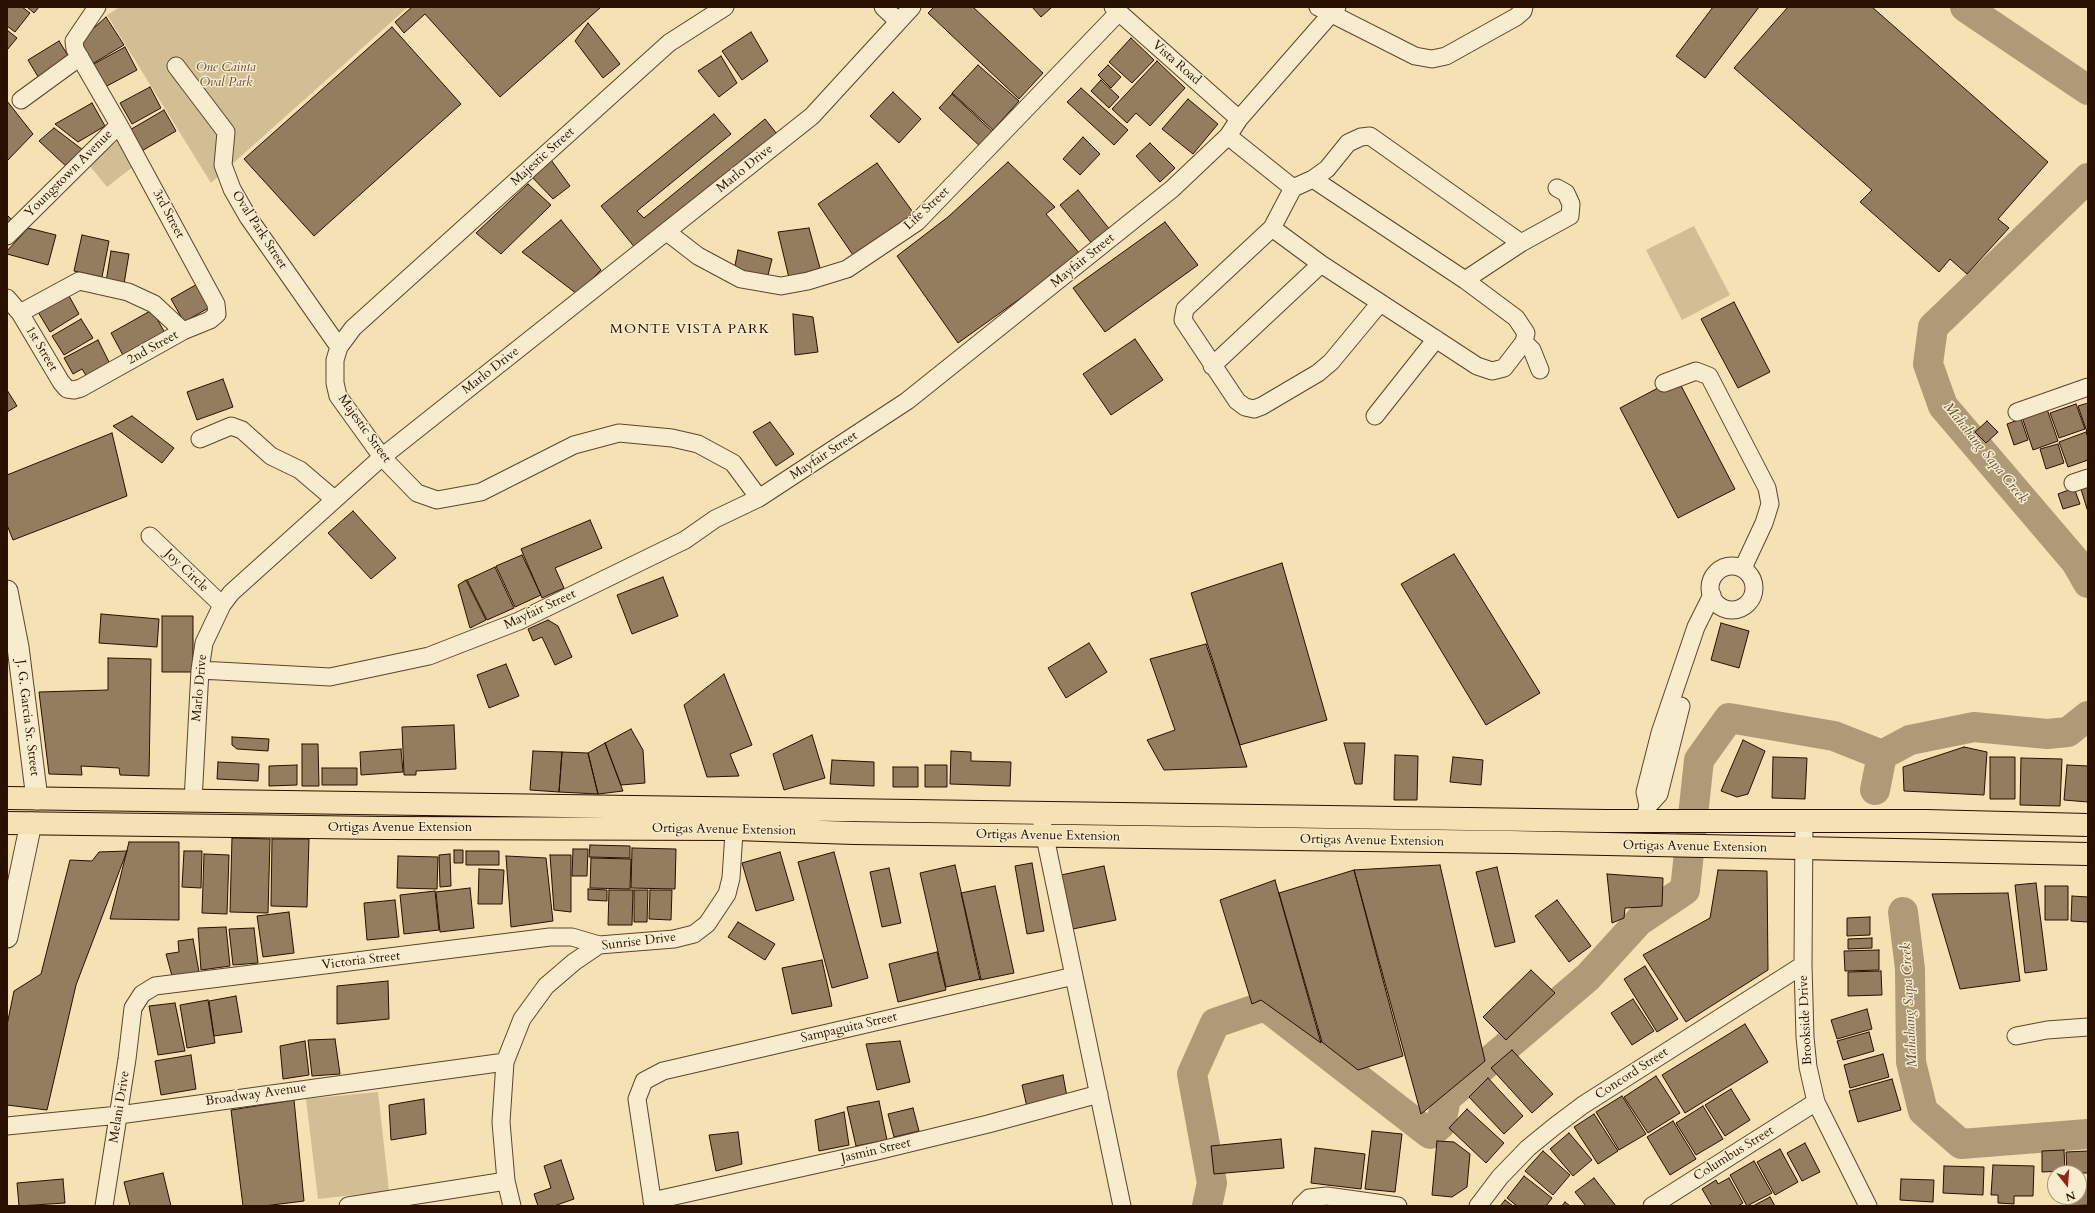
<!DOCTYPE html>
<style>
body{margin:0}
#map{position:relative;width:2095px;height:1213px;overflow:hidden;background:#f4e2b4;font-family:Cardo,serif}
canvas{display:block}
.frame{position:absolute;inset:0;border:8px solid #290f00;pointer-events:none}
.north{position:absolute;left:2047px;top:1165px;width:40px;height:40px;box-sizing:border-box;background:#f8ecce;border:1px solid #a5947c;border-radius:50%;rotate:163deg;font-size:11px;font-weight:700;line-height:16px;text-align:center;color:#290f00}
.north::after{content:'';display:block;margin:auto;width:14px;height:18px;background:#8f2418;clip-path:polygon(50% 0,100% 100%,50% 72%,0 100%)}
</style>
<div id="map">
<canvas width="2095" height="1213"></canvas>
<div class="frame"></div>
<div class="north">N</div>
</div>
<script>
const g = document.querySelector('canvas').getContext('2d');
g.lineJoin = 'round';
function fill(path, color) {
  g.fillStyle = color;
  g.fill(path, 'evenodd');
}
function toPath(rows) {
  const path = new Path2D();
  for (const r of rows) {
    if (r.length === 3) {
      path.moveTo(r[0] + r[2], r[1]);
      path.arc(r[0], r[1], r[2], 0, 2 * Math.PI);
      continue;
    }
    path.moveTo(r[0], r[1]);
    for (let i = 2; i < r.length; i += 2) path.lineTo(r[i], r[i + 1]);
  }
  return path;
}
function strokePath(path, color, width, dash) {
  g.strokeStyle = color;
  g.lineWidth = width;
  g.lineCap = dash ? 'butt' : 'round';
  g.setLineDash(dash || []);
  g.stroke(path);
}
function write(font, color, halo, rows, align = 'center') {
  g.font = font + ' Cardo,serif';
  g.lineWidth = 3;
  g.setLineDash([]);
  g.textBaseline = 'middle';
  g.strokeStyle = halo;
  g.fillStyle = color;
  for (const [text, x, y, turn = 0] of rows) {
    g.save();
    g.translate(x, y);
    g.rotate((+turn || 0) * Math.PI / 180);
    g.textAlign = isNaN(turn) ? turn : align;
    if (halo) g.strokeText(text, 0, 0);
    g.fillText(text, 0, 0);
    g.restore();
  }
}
const green = toPath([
 [120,7,408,7,211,183,107,15],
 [121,138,134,166,107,187,89,165],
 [1694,226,1730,295,1682,320,1646,250],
 [378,1092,389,1191,318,1199,306,1099]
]);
const river = toPath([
 [1965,7,2088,90],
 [2088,178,1933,327,1928,364,1943,406,2076,562,2088,583],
 [1875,790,1882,755,1910,740,1974,727,2047,734,2068,732,2088,716],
 [1903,912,1910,969,1911,1062,1923,1111,1961,1144,2088,1134],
 [1207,1206,1212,1183,1192,1074,1215,1023,1265,1006,1430,1134,1441,1124,1446,1098,1588,977,1639,921,1685,890,1699,760,1729,718,1834,736,1882,755]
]);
const building = toPath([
 [7,7,22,7,30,13,15,32,7,26,7,7],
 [27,7,39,7,34,13,27,7],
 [412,7,601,7,500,97,425,14,404,33,395,22,412,7],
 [934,7,973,7,1043,73,1019,99,928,13,934,7],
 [1032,7,1052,7,1041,17,1032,7],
 [1713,7,1759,7,1705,78,1676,56,1713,7],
 [1788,7,1872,7,2048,162,1998,219,2009,228,1967,274,1950,259,1939,272,1860,202,1872,190,1734,68,1788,7],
 [106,17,124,45,92,64,82,47,84,37,106,17],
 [588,23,620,64,603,78,575,41,588,23],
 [392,27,461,104,314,236,244,159,392,27],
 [7,30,17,38,7,50,7,30],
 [751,32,768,61,742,80,722,51,751,32],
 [1131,38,1154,60,1132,83,1109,62,1131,38],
 [59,41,72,62,40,80,28,60,59,41],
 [125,47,137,70,105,87,92,65,125,47],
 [721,56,737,83,719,97,698,71,721,56],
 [1157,61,1185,88,1150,126,1136,113,1127,123,1112,109,1157,61],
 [978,65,1019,101,993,130,952,93,978,65],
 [1108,65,1121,77,1111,88,1098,75,1108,65],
 [1101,80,1119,97,1109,108,1091,91,1101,80],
 [150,87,161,108,132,124,120,103,150,87],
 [1081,88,1128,130,1114,145,1067,102,1081,88],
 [893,92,921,119,899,143,870,116,893,92],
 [952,94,996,135,983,149,939,108,952,94],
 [1188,99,1218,124,1193,154,1162,129,1188,99],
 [7,101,33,134,7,161,7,101],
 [92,103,105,126,78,142,55,124,92,103],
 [164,110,176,131,140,152,128,131,164,110],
 [714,114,731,134,637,211,644,218,765,119,777,134,636,249,601,206,714,114],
 [54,128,83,150,67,167,39,141,54,128],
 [1083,137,1100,154,1080,175,1063,159,1083,137],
 [1150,143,1175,168,1160,182,1136,156,1150,143],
 [551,160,570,186,553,199,531,176,551,160],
 [1008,162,1055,207,1046,214,1081,255,958,343,897,256,948,217,1008,162],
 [877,163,915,215,855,258,818,204,877,163],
 [528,184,551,205,501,254,476,233,528,184],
 [1078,190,1111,231,1093,245,1060,205,1078,190],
 [7,215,15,223,7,230,7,215],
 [561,220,601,270,577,294,522,252,561,220],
 [1165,222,1198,265,1105,332,1073,288,1165,222],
 [28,228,56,235,48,265,7,254,7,251,28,228],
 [809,228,820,268,789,278,778,232,809,228],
 [82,235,109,241,102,277,74,271,82,235],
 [738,250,772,259,767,279,734,271,738,250],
 [111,251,129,254,124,284,106,282,111,251],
 [199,283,212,306,184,322,171,299,199,283],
 [68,294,79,314,50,332,38,312,68,294],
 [1734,302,1770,372,1738,388,1701,319,1734,302],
 [152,310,165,333,124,357,111,333,152,310],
 [793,314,813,317,818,352,795,355,793,314],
 [81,319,93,338,64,355,52,336,81,319],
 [1135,339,1163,380,1111,415,1083,374,1135,339],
 [98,340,110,364,87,377,82,369,73,374,64,358,98,340],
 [1677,378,1735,489,1678,518,1620,408,1677,378],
 [223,379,233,407,197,420,187,392,223,379],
 [7,390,17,406,7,412,7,390],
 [2088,403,2088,435,2078,406,2088,403],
 [2076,404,2085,429,2059,438,2050,413,2076,404],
 [2047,409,2058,441,2033,450,2022,417,2047,409],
 [132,416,174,448,162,463,113,426,132,416],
 [2021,419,2028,440,2014,445,2007,424,2021,419],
 [1987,421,1998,432,1986,443,1975,432,1987,421],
 [770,422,794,454,776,466,753,432,770,422],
 [2086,432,2088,438,2088,460,2068,467,2059,442,2086,432],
 [112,433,127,496,13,540,7,525,7,475,112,433],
 [2058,444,2064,463,2046,469,2040,449,2058,444],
 [2088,483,2088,512,2080,486,2088,483],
 [2074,488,2080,504,2063,509,2058,494,2074,488],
 [353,511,396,558,371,579,328,533,353,511],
 [590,520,602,548,555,568,564,588,542,598,521,549,590,520],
 [1454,554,1540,693,1486,725,1401,584,1454,554],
 [522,555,541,595,515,607,496,566,522,555],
 [1282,563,1327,720,1240,745,1191,593,1282,563],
 [495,567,514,608,487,620,467,580,495,567],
 [663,577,678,616,632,634,617,595,663,577],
 [466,580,486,620,470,628,458,585,466,580],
 [101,614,159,619,157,647,99,643,101,614],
 [162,616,193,616,193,672,162,672,162,616],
 [548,620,558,626,572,657,555,665,542,637,533,641,528,629,548,620],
 [1721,623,1749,631,1739,668,1711,660,1721,623],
 [1089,643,1107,672,1066,698,1048,668,1089,643],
 [1206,644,1247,767,1164,770,1147,740,1175,730,1150,659,1206,644],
 [108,658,151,659,149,776,120,775,119,768,81,766,82,775,49,774,39,692,108,690,108,658],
 [506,664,519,696,489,708,477,675,506,664],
 [724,674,752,745,730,754,739,776,707,777,684,705,724,674],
 [454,725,456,769,416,771,416,775,404,775,402,727,454,725],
 [631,729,643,750,645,783,621,785,605,743,631,729],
 [812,735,825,778,784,790,773,754,812,735],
 [232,737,269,739,268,751,237,749,232,745,232,737],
 [1743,740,1765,751,1748,794,1737,797,1721,791,1743,740],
 [605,743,623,791,598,794,588,753,605,743],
 [1344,743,1365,743,1362,784,1355,784,1344,743],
 [302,744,318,744,319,786,302,786,302,744],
 [1964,747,1987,752,1984,795,1904,791,1903,767,1964,747],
 [401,749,403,772,361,775,360,752,401,749],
 [533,751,562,752,559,792,530,790,533,751],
 [951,751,971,752,971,761,1011,762,1010,786,950,784,951,751],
 [562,752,588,753,598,794,559,792,562,752],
 [1395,755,1418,756,1417,800,1394,800,1395,755],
 [1453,757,1483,760,1481,785,1450,782,1453,757],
 [1773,757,1807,758,1805,799,1772,798,1773,757],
 [1990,757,2015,757,2015,799,1990,799,1990,757],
 [2021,758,2062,759,2060,806,2020,805,2021,758],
 [832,760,874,762,874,786,830,784,832,760],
 [218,762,259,764,258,781,217,779,218,762],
 [297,765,297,785,269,786,269,766,297,765],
 [925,765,947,765,947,787,925,787,925,765],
 [2067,765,2088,766,2088,802,2064,800,2067,765],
 [893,767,918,767,918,787,893,787,893,767],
 [322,768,357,768,357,785,322,785,322,768],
 [232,838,270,839,268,913,230,912,232,838],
 [272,839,309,839,307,907,271,906,272,839],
 [129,842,179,842,179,920,110,919,129,842],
 [590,845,630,846,630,858,589,857,590,845],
 [632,848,676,849,675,889,631,888,632,848],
 [573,849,588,849,587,876,572,876,573,849],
 [454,850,463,850,463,863,454,863,454,850],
 [127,851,76,985,47,1110,7,1105,7,1025,14,991,41,974,70,860,92,861,99,852,127,851],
 [184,851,202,851,201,888,182,887,184,851],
 [466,851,499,851,499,865,466,865,466,851],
 [780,852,794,900,756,911,742,863,780,852],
 [834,852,868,978,832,988,798,862,834,852],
 [204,854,229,855,227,914,202,913,204,854],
 [450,854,451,886,440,887,439,855,450,854],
 [550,855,571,855,571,912,554,910,550,855],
 [398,856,438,857,437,889,397,888,398,856],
 [506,856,546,858,553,921,511,927,506,856],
 [591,858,631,859,630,889,590,888,591,858],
 [1032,863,1044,931,1027,934,1015,866,1032,863],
 [955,865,981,979,946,987,920,873,955,865],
 [1440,865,1485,1061,1421,1114,1354,870,1440,865],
 [1104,866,1116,920,1073,929,1061,875,1104,866],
 [1497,867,1515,942,1495,947,1476,872,1497,867],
 [889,868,901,923,882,927,870,872,889,868],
 [479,869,504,870,502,904,478,904,479,869],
 [1354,870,1403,1056,1358,1070,1322,1042,1279,893,1354,870],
 [1718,870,1767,871,1768,970,1686,1022,1643,955,1710,918,1718,870],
 [1607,874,1663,878,1662,906,1625,908,1624,918,1612,923,1607,874],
 [1275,880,1321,1043,1261,1000,1252,1004,1220,900,1275,880],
 [2036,883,2047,970,2025,973,2015,885,2036,883],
 [995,886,1014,973,980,980,961,893,995,886],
 [2045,886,2068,886,2068,920,2045,920,2045,886],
 [470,888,474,928,440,932,436,892,470,888],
 [588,889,607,890,607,901,588,900,588,889],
 [609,890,633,890,632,925,608,925,609,890],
 [634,890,648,890,647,922,634,922,634,890],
 [650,890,672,890,671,920,649,919,650,890],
 [435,891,439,930,404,934,400,895,435,891],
 [2008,893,2020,981,1960,989,1932,894,2008,893],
 [2072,896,2088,897,2088,922,2071,921,2072,896],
 [395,900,399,937,367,940,364,903,395,900],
 [1557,900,1591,946,1569,962,1535,916,1557,900],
 [289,912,294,953,263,957,257,916,289,912],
 [1870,917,1870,935,1847,936,1847,918,1870,917],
 [738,922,775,944,765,960,728,937,738,922],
 [226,927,230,966,201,970,198,928,226,927],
 [254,928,258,963,233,965,229,929,254,928],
 [1872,938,1872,948,1848,949,1848,939,1872,938],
 [193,939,199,972,172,976,166,954,179,952,178,941,193,939],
 [1879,950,1879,970,1845,971,1844,951,1879,950],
 [937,952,946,990,898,1002,889,964,937,952],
 [822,960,832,1006,792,1014,782,968,822,960],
 [1645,966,1678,1019,1657,1032,1624,979,1645,966],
 [1531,970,1555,993,1506,1040,1483,1017,1531,970],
 [1881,971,1882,995,1848,996,1848,972,1881,971],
 [388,981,389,1019,337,1024,337,986,388,981],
 [236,996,242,1032,214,1036,209,1001,236,996],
 [1633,999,1654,1031,1632,1045,1611,1013,1633,999],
 [208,1000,215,1043,187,1048,180,1005,208,1000],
 [175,1003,185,1051,158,1055,149,1006,175,1003],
 [1867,1009,1872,1029,1837,1039,1831,1020,1867,1009],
 [1745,1024,1768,1062,1685,1113,1662,1075,1745,1024],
 [1869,1032,1874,1051,1843,1060,1837,1041,1869,1032],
 [335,1039,340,1074,312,1076,308,1040,335,1039],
 [305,1041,309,1075,283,1079,280,1046,305,1041],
 [900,1041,910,1082,877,1090,866,1044,900,1041],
 [1512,1050,1553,1094,1532,1113,1491,1068,1512,1050],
 [1883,1054,1889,1077,1850,1088,1844,1065,1883,1054],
 [191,1055,196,1089,161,1095,155,1061,191,1055],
 [1063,1075,1067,1097,1027,1107,1022,1085,1063,1075],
 [1656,1076,1680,1113,1648,1133,1624,1097,1656,1076],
 [1488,1078,1523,1116,1504,1134,1469,1097,1488,1078],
 [1892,1079,1901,1110,1858,1122,1849,1091,1892,1079],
 [1731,1089,1750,1120,1725,1136,1705,1105,1731,1089],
 [1622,1096,1646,1134,1619,1150,1596,1112,1622,1096],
 [424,1099,426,1134,391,1140,389,1105,424,1099],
 [294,1100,304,1201,264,1206,243,1206,231,1110,294,1100],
 [879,1101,887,1140,856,1146,847,1107,879,1101],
 [1703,1106,1723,1139,1696,1155,1676,1123,1703,1106],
 [913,1108,919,1131,894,1137,888,1114,913,1108],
 [1467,1109,1504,1143,1486,1163,1449,1128,1467,1109],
 [844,1112,849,1145,819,1151,815,1120,844,1112],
 [1594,1114,1618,1151,1598,1164,1574,1127,1594,1114],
 [1673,1121,1696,1159,1670,1175,1647,1137,1673,1121],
 [1372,1131,1402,1134,1395,1192,1365,1189,1372,1131],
 [738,1132,742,1164,716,1171,709,1135,738,1132],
 [1569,1133,1592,1160,1573,1176,1550,1149,1569,1133],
 [1281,1139,1284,1168,1214,1174,1211,1146,1281,1139],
 [1437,1141,1454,1142,1470,1154,1467,1187,1452,1197,1432,1195,1437,1141],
 [1805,1143,1820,1172,1802,1181,1787,1153,1805,1143],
 [1315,1148,1365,1154,1361,1189,1311,1183,1315,1148],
 [1780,1149,1798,1182,1775,1195,1757,1162,1780,1149],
 [2064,1150,2065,1171,2042,1172,2042,1151,2064,1150],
 [1543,1151,1570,1175,1553,1195,1525,1171,1543,1151],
 [2088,1151,2088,1173,2081,1173,2081,1183,2079,1183,2079,1173,2067,1173,2066,1152,2088,1151],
 [561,1160,574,1199,554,1206,538,1206,534,1194,551,1188,544,1166,561,1160],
 [1754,1161,1772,1193,1747,1206,1730,1175,1754,1161],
 [1993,1165,2034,1166,2033,1196,2014,1196,2014,1204,1998,1203,1998,1195,1991,1195,1993,1165],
 [1944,1166,1984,1167,1983,1195,1943,1193,1944,1166],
 [163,1173,171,1206,130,1206,124,1182,163,1173],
 [1524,1176,1552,1198,1546,1206,1517,1206,1507,1198,1524,1176],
 [1594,1178,1616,1206,1586,1206,1575,1192,1594,1178],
 [1729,1178,1743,1203,1738,1206,1712,1206,1702,1189,1716,1180,1718,1184,1729,1178],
 [63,1179,65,1203,19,1206,17,1183,63,1179],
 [1901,1179,1934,1180,1933,1202,1900,1200,1901,1179],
 [2079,1185,2088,1185,2088,1205,2067,1206,2067,1197,2079,1197,2079,1185],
 [1770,1197,1775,1206,1753,1206,1770,1197],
 [1505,1200,1513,1206,1500,1206,1505,1200],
 [1565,1202,1570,1206,1562,1206,1565,1202]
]);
const minor = toPath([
 [725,7,669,43,353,328,339,347,335,360,335,383,338,396,382,457,417,493,437,500,481,492,574,445,619,433,672,438,698,444,733,463,759,498],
 [883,7,898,21],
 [1113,7,1239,119],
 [1318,7,1415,56,1432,59,1446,56,1516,17,1523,11,1524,7],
 [176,66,226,132,223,165,232,189,248,217,339,347],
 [21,100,80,57],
 [1228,136,1293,188],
 [1313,179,1465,280,1516,318,1526,333,1524,342,1532,350,1540,370],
 [1272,228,1321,264,1477,366,1492,371,1504,368,1524,342],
 [667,232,698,256,741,279,781,286,808,281,847,269,917,222,1118,13],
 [7,236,119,125,75,49,74,41,97,7],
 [1465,280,1521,243,1570,216,1571,204,1566,193,1557,188],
 [7,298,20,313,61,382,67,389,74,390,81,388,183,331,210,320,217,314,216,304,119,125],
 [1380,303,1331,362,1318,373,1262,406,1254,409,1245,407,1237,401,1183,320,1185,309,1272,228,1293,188,1313,179,1327,169,1348,143,1361,137,1370,136,1521,243],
 [20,313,79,281,128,292,154,304,183,331],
 [1212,366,1321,264],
 [1664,383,1696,371,1709,376,1767,488,1770,504,1764,523,1743,568],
 [2017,412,2088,387],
 [1375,416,1436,339],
 [200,439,231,426,242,430,271,456,300,470,334,499],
 [2073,483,2088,478],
 [150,536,222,605],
 [1732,588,22],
 [200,670,330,677,429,656,519,621,685,540,715,519,759,498,907,401,1172,189,1228,136,1239,119,1337,7],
 [193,801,200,670,204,643,222,605,231,593,382,457,812,116,912,7],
 [1648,806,1659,794,1681,706],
 [1040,813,1122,1206],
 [1644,821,1648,806,1645,792,1660,733,1696,627,1712,595],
 [1804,821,1803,965,1805,1037,1808,1067,1816,1102,1868,1206],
 [2016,1036,2047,1030,2088,1027],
 [7,1126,119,1115,505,1062],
 [652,1201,877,1151,988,1124,1099,1094],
 [104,1206,127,1059,133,1008,142,994,155,986,550,937,572,937,599,945],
 [348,1206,506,1181],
 [512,1206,506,1181,501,1122,505,1062,522,1019,546,986,574,962,599,945,674,939,694,934,707,924,727,894,731,878,735,817],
 [653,1206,637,1099,644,1081,663,1071,1074,976],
 [1301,1206,1309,1198,1327,1196,1398,1206],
 [1478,1206,1500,1177,1528,1148,1555,1126,1583,1105,1803,965],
 [1652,1206,1816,1102]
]);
const tertiary = toPath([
 [7,591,18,647,37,799],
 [7,937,31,823]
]);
const primary = toPath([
 [7,798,1606,821,1926,821,2088,825],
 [7,823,385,828,735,829,854,833,1510,842,2088,854]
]);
const streetNames = [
 ["Vista Road",1176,63,41],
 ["Majestic Street",543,157,-42],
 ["Marlo Drive",745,169,-39],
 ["Youngstown Avenue",69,174,-45],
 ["Life Street",927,209,-43],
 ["3rd Street",168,214,62],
 ["Oval Park Street",259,230,57],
 ["Mayfair Street",1083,261,-39],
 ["2nd Street",153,348,-29],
 ["1st Street",41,349,59],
 ["Marlo Drive",491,371,-38],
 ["Majestic Street",364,429,54],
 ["Mayfair Street",824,456,-33],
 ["Joy Circle",186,571,44],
 ["Mayfair Street",540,610,-25],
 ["Marlo Drive",200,688,-85],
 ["J. G. Garcia Sr. Street",27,718,83],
 ["Ortigas Avenue Extension",400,828],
 ["Ortigas Avenue Extension",724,830,1],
 ["Ortigas Avenue Extension",1048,836,1],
 ["Ortigas Avenue Extension",1372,841,1],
 ["Ortigas Avenue Extension",1695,847,1],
 ["Sunrise Drive",639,942,-7],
 ["Victoria Street",361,961,-7],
 ["Brookside Drive",1806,1020,-93],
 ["Sampaguita Street",849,1028,-13],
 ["Concord Street",1632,1074,-33],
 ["Broadway Avenue",256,1095,-8],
 ["Melani Drive",120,1107,-81],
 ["Jasmin Street",876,1151,-13],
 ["Columbus Street",1734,1154,-32]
];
const parkNames = [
 ["One Cainta",226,68],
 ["Oval Park",226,83]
];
const neighbourhoodNames = [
 ["MONTE VISTA PARK",690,330]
];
const waterNames = [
 ["Mahabang Sapa Creek",1985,453,51],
 ["Mahabang Sapa Creek",1910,1005,-93]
];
fill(green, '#d1be95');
strokePath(river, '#af9a77', 30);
fill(building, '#937d5e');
strokePath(building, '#290f00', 1);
strokePath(minor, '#5c442d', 19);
strokePath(tertiary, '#5c442d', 23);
strokePath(primary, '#290f00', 24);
strokePath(minor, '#f8ecce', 17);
strokePath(tertiary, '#f8ecce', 21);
strokePath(primary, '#f4e2b4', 22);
write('13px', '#290f00', '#f8ecce', streetNames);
write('italic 13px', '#644c34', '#f8ecce', parkNames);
g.letterSpacing = '1px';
write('14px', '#290f00', '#f8ecce', neighbourhoodNames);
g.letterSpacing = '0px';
write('italic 14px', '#654e36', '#f8ecce', waterNames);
</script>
